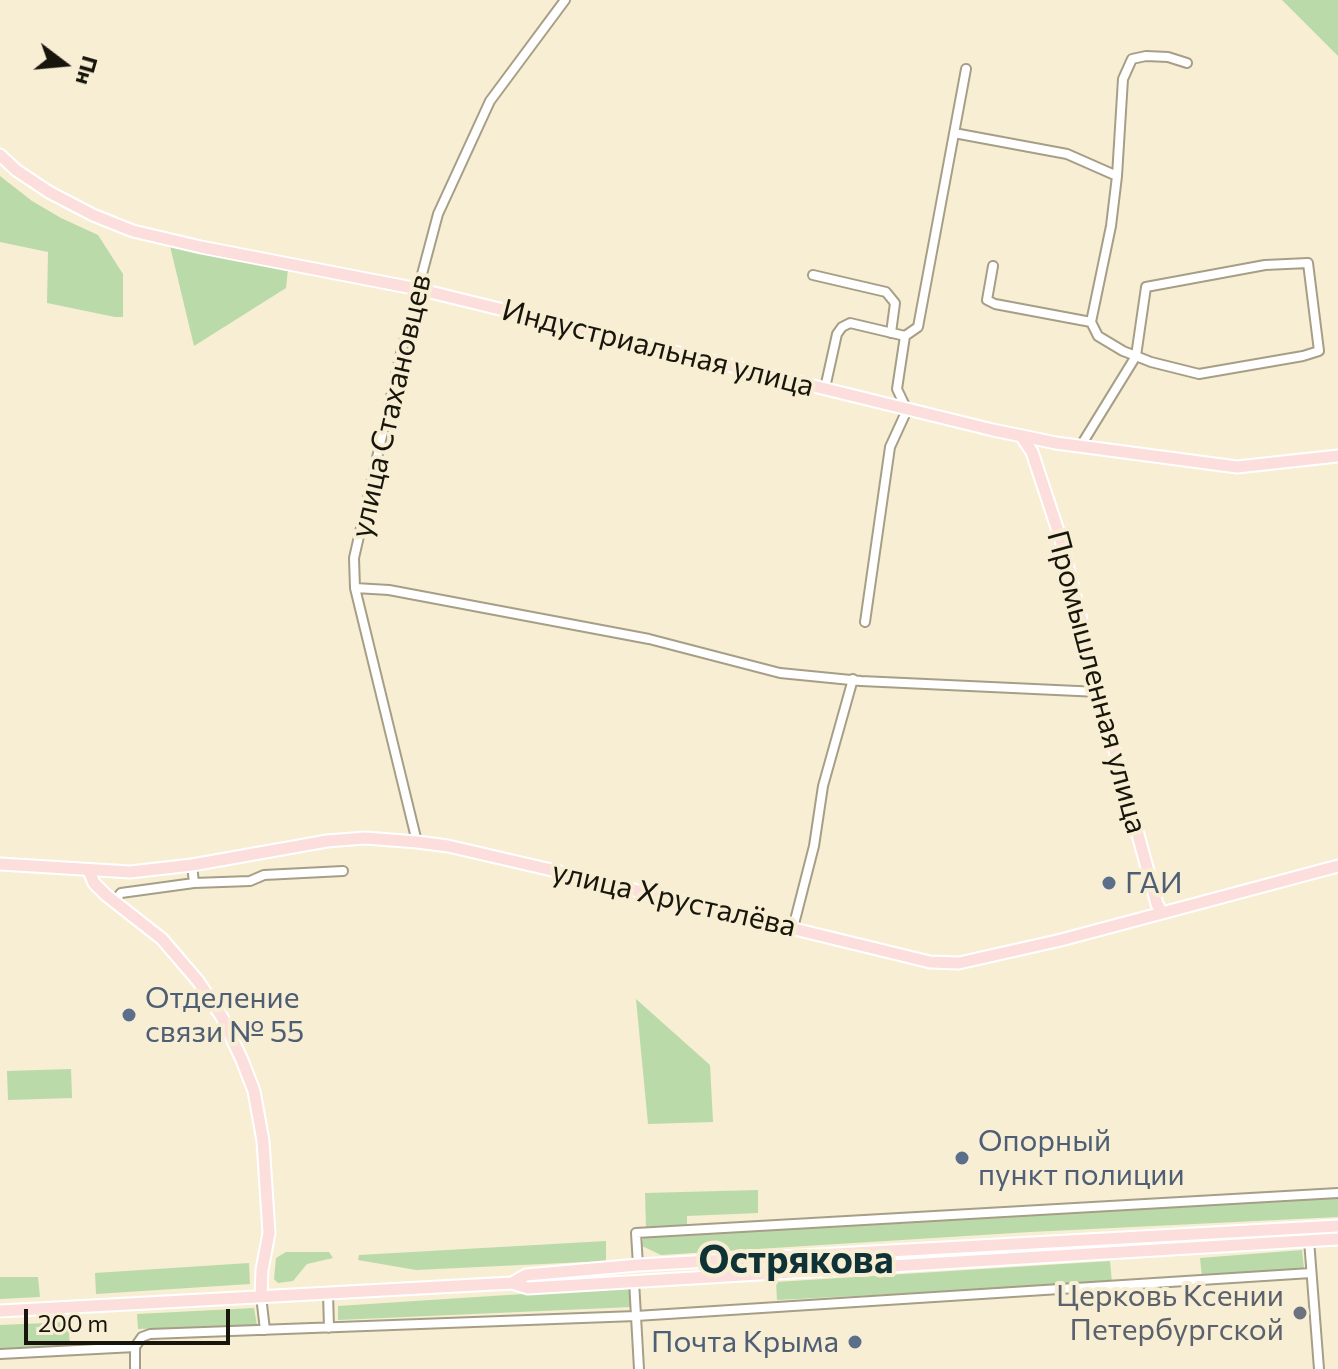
<!DOCTYPE html>
<meta charset="utf-8">
<style>
body{margin:0}
#map{position:relative;width:1338px;height:1369px;overflow:hidden;background:#f7eed4;font-family:Commissioner,sans-serif}
canvas{display:block}
.north{position:absolute;left:24px;top:24px;width:80px;height:80px;-webkit-text-stroke:6px #f7eed4;paint-order:stroke;rotate:106deg;font-size:22px;font-weight:700;line-height:32px;text-align:center;color:#18150c}
.north::after{content:'';display:block;margin:auto;width:28px;height:36px;background:#18150c;clip-path:polygon(50% 0,100% 100%,50% 72%,0 100%)}
.scale{position:absolute;left:24px;top:1309px;width:206px;height:36px;box-sizing:border-box;border:4px solid #18150c;border-top:0;padding-left:10px;font-size:24px;line-height:28px;white-space:nowrap;color:#18150c;-webkit-text-stroke:6px #f7eed4;paint-order:stroke}
</style>
<div id="map">
<canvas width="1338" height="1369"></canvas>
<div class="north">Пн</div>
<div class="scale">200 m</div>
</div>
<script>
const g = document.querySelector('canvas').getContext('2d');
g.lineJoin = 'round';
function fill(path, color) {
  g.fillStyle = color;
  g.fill(path, 'evenodd');
}
function toPath(rows) {
  const path = new Path2D();
  for (const r of rows) {
    path.moveTo(r[0], r[1]);
    for (let i = 2; i < r.length; i += 2) path.lineTo(r[i], r[i + 1]);
  }
  return path;
}
function strokePath(path, color, width, dash) {
  g.strokeStyle = color;
  g.lineWidth = width;
  g.lineCap = dash ? 'butt' : 'round';
  g.setLineDash(dash || []);
  g.stroke(path);
}
function write(font, color, halo, rows, align = 'center') {
  g.font = font + ' Commissioner,sans-serif';
  g.lineWidth = 8;
  g.setLineDash([]);
  g.textBaseline = 'middle';
  g.strokeStyle = halo;
  g.fillStyle = color;
  for (const [text, x, y, turn = 0] of rows) {
    g.save();
    g.translate(x, y);
    g.rotate((+turn || 0) * Math.PI / 180);
    g.textAlign = isNaN(turn) ? turn : align;
    if (halo) g.strokeText(text, 0, 0);
    g.fillText(text, 0, 0);
    g.restore();
  }
}
const green = toPath([
 [1282,0,1338,0,1338,56],
 [0,176,32,201,61,218,98,235,123,274,123,317,115,317,47,303,48,252,0,242],
 [170,246,288,269,286,288,194,346],
 [636,999,710,1065,713,1122,648,1124],
 [71,1069,72,1098,8,1100,7,1071],
 [758,1190,758,1213,687,1216,687,1225,646,1227,645,1193],
 [1338,1196,1338,1217,1030,1232,661,1255,642,1246,643,1238,646,1236],
 [606,1241,606,1261,416,1270,358,1260,359,1255],
 [1302,1250,1304,1268,1202,1277,1200,1258],
 [286,1252,329,1252,333,1258,307,1264,293,1281,278,1283,274,1279,276,1258],
 [1110,1261,1112,1283,777,1300,776,1282],
 [249,1263,250,1284,96,1294,95,1273],
 [0,1277,38,1277,40,1297,0,1299],
 [631,1287,632,1307,338,1320,338,1306],
 [254,1308,257,1325,138,1329,137,1314],
 [68,1322,70,1345,0,1349,0,1325]
]);
const minor = toPath([
 [954,133,1067,154,1117,176,1123,79,1132,59,1146,56,1168,57,1187,63],
 [993,266,987,300,995,304,1091,322],
 [813,275,886,292,895,303,891,333],
 [825,388,837,334,842,327,850,323,905,336,918,327,966,69],
 [1080,447,1136,356,1146,287,1265,265,1308,263,1319,351,1303,356,1199,374,1151,362,1136,356,1123,351,1098,336,1091,322,1111,226,1117,176],
 [355,588,389,590,649,639,780,673,861,681,1099,692],
 [865,622,890,447,907,410,897,389,905,336],
 [417,842,355,588,354,558,401,353,438,214,490,101,565,0],
 [192,865,194,883,250,881,264,875,343,871],
 [114,902,121,893,194,883],
 [793,928,814,846,823,786,853,679],
 [1309,1240,1319,1369],
 [638,1265,636,1233,1338,1193],
 [634,1281,639,1369],
 [328,1293,329,1328],
 [261,1296,265,1330],
 [135,1347,135,1369],
 [0,1354,135,1347,142,1337,150,1334,636,1316,1311,1273]
]);
const major = toPath([
 [0,155,16,170,49,192,93,215,133,231,201,247,418,289,993,430,1056,443,1237,467,1338,456],
 [1022,437,1032,452,1061,540,1099,692,1157,904,1162,913],
 [0,864,130,872,192,865,327,841,365,838,417,842,448,846,556,871,930,962,959,963,1061,940,1338,866],
 [89,871,94,883,106,895,162,939,198,981,222,1017,242,1060,254,1091,263,1141,269,1233,262,1270,261,1296],
 [512,1283,526,1275,638,1265,1338,1226],
 [0,1311,512,1283,528,1288,1338,1239]
]);
const markers = [
 [1109,883,8,"#5c6f8a"],
 [129,1015,8,"#5c6f8a"],
 [962,1158,8,"#5c6f8a"],
 [1300,1313,8,"#6b7280"],
 [855,1342,8,"#5c6f8a"]
];
const streetNames = [
 ["Индустриальная улица",658,348,14],
 ["улица Стахановцев",391,406,-77],
 ["Промышленная улица",1097,682,75],
 ["улица Хрусталёва",674,899,13]
];
const serviceNames = [
 ["ГАИ",1125,883],
 ["Отделение",145,998],
 ["связи № 55",145,1032],
 ["Опорный",978,1141],
 ["пункт полиции",978,1175],
 ["Почта Крыма",839,1342,"right"]
];
const worshipNames = [
 ["Церковь Ксении",1284,1296],
 ["Петербургской",1284,1330]
];
const districtNames = [
 ["Острякова",796,1260]
];
fill(green, '#badaa9');
strokePath(minor, '#a69e86', 12);
strokePath(major, '#fff', 15);
strokePath(minor, '#fff', 8);
strokePath(major, '#fcdfdc', 11);
for (const [x, y, r, color] of markers) {
  const dot = new Path2D();
  dot.arc(x, y, r, 0, 2 * Math.PI);
  g.fillStyle = color;
  g.fill(dot);
  strokePath(dot, '#f7eed4', 3);
}
write('30px', '#18150c', '#f7eed4', streetNames);
write('30px', '#4e5e75', '#f7eed4', serviceNames, 'left');
write('30px', '#5b616d', '#f7eed4', worshipNames, 'right');
write('bold 38px', '#0f3236', '#f7eed4', districtNames);
</script>
